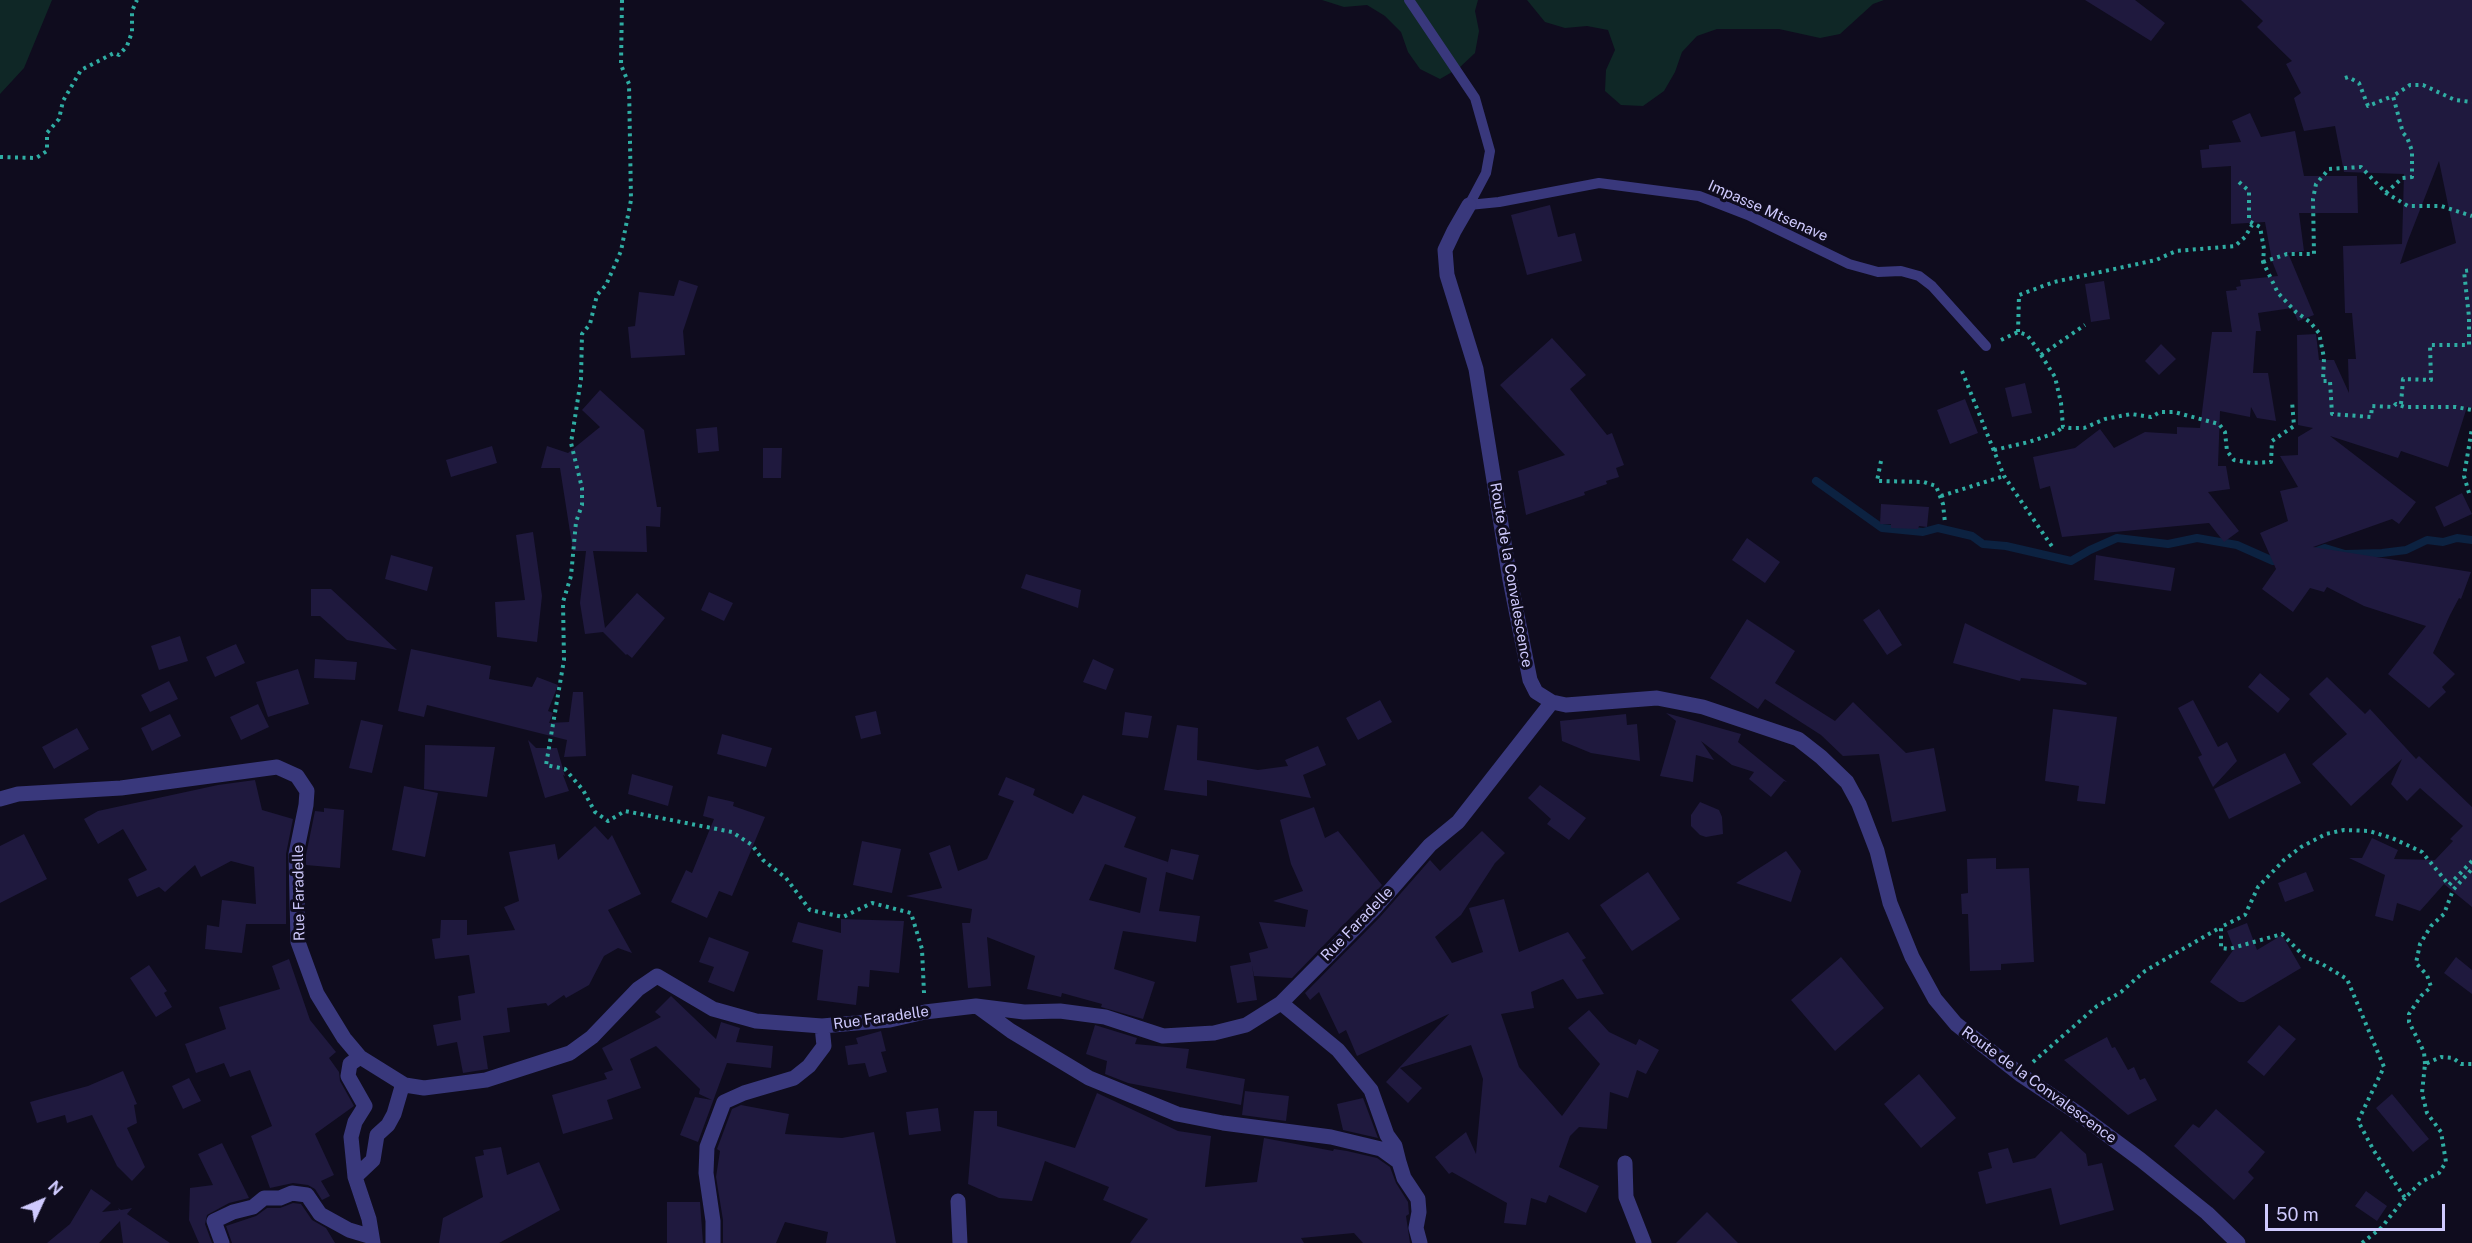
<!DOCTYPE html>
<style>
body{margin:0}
#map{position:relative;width:2472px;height:1243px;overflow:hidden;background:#0f0c1e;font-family:"Public Sans",sans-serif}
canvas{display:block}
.north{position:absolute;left:12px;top:1171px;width:60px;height:60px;-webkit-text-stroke:4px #0f0c1e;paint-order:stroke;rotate:46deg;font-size:16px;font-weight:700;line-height:24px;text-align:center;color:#cfcafe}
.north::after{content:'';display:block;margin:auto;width:21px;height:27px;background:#cfcafe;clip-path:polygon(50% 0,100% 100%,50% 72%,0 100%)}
.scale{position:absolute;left:2265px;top:1204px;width:180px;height:27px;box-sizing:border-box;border:3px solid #cfcafe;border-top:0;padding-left:8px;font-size:18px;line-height:21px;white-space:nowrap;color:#cfcafe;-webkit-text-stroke:4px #0f0c1e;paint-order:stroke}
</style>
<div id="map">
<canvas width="2472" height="1243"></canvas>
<div class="north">N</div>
<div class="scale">50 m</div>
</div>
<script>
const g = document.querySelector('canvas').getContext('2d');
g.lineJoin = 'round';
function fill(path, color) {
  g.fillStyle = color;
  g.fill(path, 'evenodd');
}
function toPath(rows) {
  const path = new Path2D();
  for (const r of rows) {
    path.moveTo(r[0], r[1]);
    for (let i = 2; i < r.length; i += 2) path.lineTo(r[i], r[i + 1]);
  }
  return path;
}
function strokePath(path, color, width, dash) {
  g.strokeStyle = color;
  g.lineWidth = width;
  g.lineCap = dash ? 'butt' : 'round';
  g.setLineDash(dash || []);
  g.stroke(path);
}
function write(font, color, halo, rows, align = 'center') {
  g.font = font + ' "Public Sans",sans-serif';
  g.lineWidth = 6;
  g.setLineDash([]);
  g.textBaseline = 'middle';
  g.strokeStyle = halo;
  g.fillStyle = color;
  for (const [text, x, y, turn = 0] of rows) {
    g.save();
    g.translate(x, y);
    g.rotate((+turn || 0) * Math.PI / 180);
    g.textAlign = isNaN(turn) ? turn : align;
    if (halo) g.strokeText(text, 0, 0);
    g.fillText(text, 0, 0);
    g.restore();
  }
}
const green = toPath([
 [0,0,52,0,24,68,0,94],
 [1322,0,1478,0,1475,11,1479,31,1475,53,1459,68,1440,79,1420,69,1408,52,1401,32,1385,16,1367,5,1344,7],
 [1527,0,1884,0,1873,4,1840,34,1820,38,1779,29,1717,29,1697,36,1682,52,1675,72,1664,91,1643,106,1621,105,1605,91,1606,70,1615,50,1608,30,1587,26,1565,28,1545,22]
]);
const stream = toPath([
 [1816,481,1882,528,1923,532,1938,528,1972,536,1983,544,2006,546,2071,561,2090,550,2117,538,2168,544,2197,538,2237,545,2273,561,2283,560],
 [2314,552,2325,548,2345,554,2382,553,2406,550,2427,540,2443,542,2457,538,2472,540]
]);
const building = toPath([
 [2085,0,2135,0,2165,23,2151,41],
 [2241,0,2472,0,2472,408,2467,407,2448,467,2401,451,2398,458,2330,436,2416,502,2399,524,2392,519,2313,547,2471,572,2461,599,2459,598,2450,615,2433,653,2455,674,2442,687,2446,692,2429,708,2388,674,2426,626,2364,606,2327,587,2324,592,2310,588,2293,612,2262,589,2276,569,2260,533,2288,521,2280,491,2298,487,2280,456,2298,455,2298,437,2313,428,2298,425,2297,335,2316,334,2319,360,2334,360,2349,393,2348,359,2356,359,2352,313,2345,313,2343,246,2402,244,2404,174,2344,172,2335,126,2304,131,2294,98,2301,93,2286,64,2292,61,2257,27,2263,21],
 [2439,161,2456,243,2400,264,2407,243],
 [2250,113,2261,137,2295,131,2304,176,2357,176,2358,213,2299,213,2304,251,2288,253,2314,315,2298,321,2292,308,2258,313,2261,331,2256,331,2253,373,2268,373,2276,421,2257,418,2251,407,2250,417,2220,411,2218,466,2226,466,2230,489,2208,492,2239,531,2224,542,2209,523,2062,537,2050,486,2040,489,2033,457,2075,448,2100,429,2114,448,2145,432,2177,434,2177,427,2200,428,2212,332,2232,332,2226,291,2237,290,2236,287,2241,286,2240,280,2278,276,2272,261,2265,222,2231,224,2231,166,2202,168,2200,150,2209,149,2209,145,2241,142,2232,121],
 [1550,205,1558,237,1575,233,1582,261,1527,275,1511,215],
 [679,280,698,286,683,331,685,355,631,358,628,327,635,326,639,292,674,296],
 [2104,281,2110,319,2091,322,2085,284],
 [1552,338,1586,375,1570,389,1607,435,1612,433,1624,465,1616,468,1619,477,1606,481,1607,484,1584,492,1585,495,1526,515,1518,471,1565,455,1500,385],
 [2161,344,2176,359,2159,375,2145,361],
 [2025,383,2032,413,2012,417,2005,388],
 [600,390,644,430,657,507,661,507,660,527,646,526,647,552,593,551,605,628,637,593,665,618,632,658,627,654,626,655,603,632,585,634,580,603,586,551,573,551,560,468,541,468,547,446,568,453,600,427,582,410],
 [1965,399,1978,433,1950,444,1937,410],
 [717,427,719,451,698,453,696,429],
 [492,446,497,463,451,477,446,460],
 [763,448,782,448,781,478,763,478],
 [2462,493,2472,514,2444,527,2435,507],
 [1881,504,1929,507,1927,527,1919,526,1918,529,1891,528,1891,524,1880,524],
 [533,532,542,596,537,642,497,637,495,602,525,600,516,535],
 [1747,538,1780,562,1765,583,1732,560],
 [391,555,433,567,427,591,385,579],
 [2096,555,2175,568,2171,591,2094,580],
 [1026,574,1081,590,1078,608,1021,588],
 [311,589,331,589,397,650,347,640,320,616,311,616],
 [709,592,733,603,724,621,701,610],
 [1879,609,1902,645,1887,655,1863,620],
 [1747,619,1795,651,1775,683,1835,721,1853,702,1906,753,1934,748,1946,811,1892,822,1879,754,1843,756,1821,735,1765,699,1758,709,1710,678],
 [1965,623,2087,683,2086,685,2021,678,2020,681,1953,663],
 [180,636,188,661,159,670,151,646],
 [236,644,245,663,215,677,206,657],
 [411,649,491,666,489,679,532,687,537,677,558,685,548,711,553,713,549,723,569,722,573,692,583,692,586,756,564,757,567,740,427,705,424,717,398,711],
 [315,659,357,662,355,680,314,678],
 [1093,659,1114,669,1106,690,1083,682],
 [298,669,309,704,268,717,256,682],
 [2260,673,2290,699,2278,713,2248,687],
 [2327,677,2365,714,2370,709,2416,759,2419,756,2472,807,2472,907,2444,884,2420,911,2397,903,2393,921,2375,916,2385,875,2349,858,2362,858,2372,838,2398,850,2394,859,2435,860,2453,841,2450,839,2463,826,2420,788,2407,801,2391,784,2402,759,2351,806,2312,764,2347,734,2309,694],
 [169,681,178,699,150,712,141,695],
 [1380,700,1392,722,1358,740,1346,718],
 [2193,700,2218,747,2227,742,2237,761,2213,787,2198,757,2202,755,2178,708],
 [258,704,269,727,241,740,230,717],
 [2053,709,2117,717,2105,804,2077,801,2079,786,2045,781],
 [876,711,881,734,861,739,855,716],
 [1125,712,1152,716,1148,738,1122,735],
 [1666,713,1741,734,1738,742,1787,782,1784,781,1771,797,1749,779,1754,772,1732,765,1701,741,1714,760,1696,755,1693,782,1660,776,1676,721],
 [170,714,181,736,152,751,141,728],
 [1626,714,1627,725,1637,724,1640,761,1591,753,1562,741,1560,721],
 [361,720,383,725,372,773,349,768],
 [1177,725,1198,728,1197,760,1258,770,1288,766,1285,760,1318,746,1326,765,1303,775,1311,798,1207,780,1207,796,1164,790],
 [77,728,89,749,54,769,42,747],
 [722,734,772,748,766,767,717,754],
 [528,740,536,748,557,748,565,776,563,775,569,791,545,798],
 [425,745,495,747,487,797,424,789],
 [2285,753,2301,783,2229,819,2214,789],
 [632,774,673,786,668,806,628,794],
 [1006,777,1035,789,1033,795,1073,814,1083,795,1136,817,1124,847,1168,862,1167,866,1171,849,1199,855,1193,880,1166,872,1159,911,1200,916,1196,942,1123,931,1114,969,1155,982,1143,1019,1101,1007,1102,1004,1062,993,1061,997,1027,989,1035,956,987,937,991,986,968,988,962,923,970,923,972,909,906,896,942,888,929,853,950,845,958,871,987,859,1014,801,998,795],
 [1105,864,1147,878,1140,913,1089,900],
 [255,780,262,810,293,819,286,854,286,924,246,924,242,953,205,949,207,925,219,927,222,900,256,904,254,867,231,861,201,877,195,865,165,892,159,887,137,897,128,879,147,870,123,829,98,844,84,819,98,811,218,785],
 [1540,785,1586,818,1569,840,1547,824,1551,819,1528,798],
 [404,786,438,793,425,857,392,850],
 [708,796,734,802,733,806,765,817,732,896,719,891,707,918,671,902,686,870,692,873,714,819,703,816],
 [1700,802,1719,810,1722,817,1723,834,1706,837,1700,835,1691,826,1691,815],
 [1314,807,1325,838,1338,831,1382,885,1292,978,1254,976,1252,965,1257,1000,1237,1003,1230,966,1251,962,1249,953,1268,948,1259,922,1305,927,1308,910,1273,901,1303,891,1291,864,1280,820],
 [324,808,344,810,340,868,306,865,306,855,315,811,324,812],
 [595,826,608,840,612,835,641,894,608,910,632,953,618,948,604,956,589,985,566,998,564,995,548,1006,546,1003,507,1008,510,1032,483,1036,488,1069,463,1073,457,1042,437,1046,433,1025,461,1020,458,996,475,993,469,955,435,959,432,939,440,938,441,920,467,920,467,935,515,930,504,907,519,901,509,852,555,844,558,860],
 [1482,831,1505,853,1495,863,1461,915,1435,937,1452,963,1483,952,1469,908,1504,899,1519,952,1568,932,1586,958,1582,960,1604,994,1577,999,1563,979,1531,992,1534,1008,1501,1014,1519,1067,1562,1116,1600,1064,1568,1028,1589,1010,1609,1032,1636,1045,1639,1039,1659,1050,1646,1074,1637,1070,1628,1098,1610,1092,1607,1129,1579,1127,1570,1136,1559,1167,1599,1186,1586,1213,1549,1195,1546,1203,1531,1198,1526,1225,1504,1223,1507,1203,1452,1172,1449,1174,1435,1157,1466,1132,1476,1154,1483,1079,1471,1045,1400,1068,1422,1088,1408,1103,1386,1082,1449,1014,1357,1056,1346,1030,1339,1034,1319,992,1310,1000,1305,993,1380,917,1430,860,1440,871],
 [24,834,47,879,0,903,0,846],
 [862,841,901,849,892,893,853,885],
 [1786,851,1801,871,1791,902,1736,883],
 [1996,858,1996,869,2029,868,2034,962,2001,964,2001,970,1970,971,1968,914,1962,914,1961,894,1968,893,1967,859],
 [1648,872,1680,919,1632,951,1600,905],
 [2306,872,2314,891,2285,902,2278,883],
 [841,919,904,921,899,973,870,970,869,987,858,986,856,1005,817,1000,823,950,792,942,798,922,841,933],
 [2247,923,2257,950,2282,935,2301,968,2244,1002,2239,1002,2210,982,2234,949,2227,931],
 [709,937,749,952,734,992,708,982,714,967,699,962],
 [1841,957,1884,1008,1835,1051,1791,1000],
 [2456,957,2472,970,2472,994,2444,973],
 [289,959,310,1020,336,1052,329,1058,339,1072,340,1081,354,1106,315,1134,334,1175,321,1181,330,1196,322,1200,315,1189,308,1185,293,1183,270,1188,251,1136,272,1126,250,1070,230,1077,224,1063,196,1073,185,1044,226,1029,219,1007,280,989,272,966],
 [149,965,167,991,164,993,172,1007,156,1017,130,978],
 [671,996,716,1039,721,1022,740,1028,736,1042,773,1046,771,1068,727,1063,698,1142,680,1135,695,1097,712,1100,699,1094,700,1089,656,1046,630,1059,641,1088,607,1100,613,1119,563,1134,552,1095,607,1079,604,1073,613,1070,602,1048,661,1017,655,1012],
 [1095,1025,1137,1038,1135,1044,1189,1049,1186,1068,1245,1079,1241,1105,1128,1083,1105,1074,1107,1061,1086,1054],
 [2279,1025,2296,1039,2264,1076,2247,1062],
 [881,1031,886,1051,881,1052,887,1072,869,1077,865,1063,848,1065,845,1046,858,1044,856,1038],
 [2107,1037,2112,1048,2115,1047,2128,1070,2134,1067,2140,1080,2145,1078,2157,1100,2128,1115,2064,1060],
 [123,1071,137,1104,134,1105,137,1123,127,1128,145,1167,132,1181,117,1166,92,1115,67,1123,65,1115,37,1123,30,1102,88,1086],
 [1919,1074,1956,1118,1921,1148,1884,1104],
 [189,1078,201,1101,183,1109,172,1086],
 [1245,1091,1289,1096,1286,1121,1242,1115],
 [1097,1093,1178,1131,1211,1136,1205,1187,1257,1182,1264,1138,1333,1151,1334,1149,1347,1151,1377,1158,1390,1167,1396,1183,1408,1202,1409,1214,1406,1216,1410,1243,1363,1243,1354,1233,1301,1238,1304,1243,1130,1243,1148,1219,1103,1200,1109,1187,1045,1161,1032,1201,999,1198,968,1184,974,1111,997,1111,997,1126,1075,1148],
 [2392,1094,2429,1139,2413,1152,2376,1108],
 [1363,1098,1378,1138,1343,1130,1337,1104],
 [741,1105,789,1114,785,1134,842,1138,874,1132,896,1243,826,1243,828,1232,785,1222,776,1243,723,1243,723,1220,716,1177,720,1151,717,1149,732,1109],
 [938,1108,941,1131,909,1135,906,1112],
 [2216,1109,2265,1152,2248,1172,2254,1178,2234,1200,2174,1146,2193,1124,2199,1128],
 [2061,1131,2086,1154,2088,1166,2102,1163,2114,1210,2060,1225,2051,1188,1986,1204,1978,1172,1992,1168,1988,1153,2008,1148,2013,1163,2035,1158],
 [222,1143,249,1198,229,1203,207,1215,205,1224,212,1243,199,1243,189,1220,190,1188,213,1185,198,1154],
 [501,1147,507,1175,539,1162,560,1210,499,1243,439,1243,443,1218,483,1197,475,1157,484,1155,483,1150],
 [91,1189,111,1203,102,1212,119,1210,118,1208,121,1210,132,1208,127,1214,170,1243,123,1243,120,1221,99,1243,47,1243,70,1224],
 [2366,1191,2387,1206,2377,1221,2355,1206],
 [667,1202,700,1202,703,1243,667,1243],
 [293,1203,301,1204,312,1220,326,1228,335,1243,232,1243,226,1226,256,1216,267,1208,280,1208],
 [1707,1212,1738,1243,1676,1243]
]);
const path = toPath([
 [622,0,621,65,629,84,631,200,621,251,606,285,597,295,590,324,582,334,581,379,571,443,582,488,582,505,576,522,571,576,563,602,564,660,546,765,565,769,583,790,595,812,608,821,625,811,732,832,752,845,763,860,786,878,810,910,843,917,872,903,911,913,922,949,924,993],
 [2345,78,2348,77,2359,83,2368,106,2393,96],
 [0,157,36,158,47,151,47,133,59,119,63,101,81,70,114,53,119,55,127,46,132,32,132,11,137,0],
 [2239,182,2249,191,2249,221,2260,227,2264,249,2263,262,2278,293,2296,312,2310,322,2319,333,2324,358,2323,381,2330,381,2332,414,2371,417,2372,406,2393,407,2396,404,2405,407,2456,407,2472,410],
 [2386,193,2402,178,2412,177,2412,151,2407,137,2403,133,2393,96,2410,85,2423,85,2455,100,2472,102],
 [2263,262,2287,254,2314,254,2313,199,2316,184,2329,169,2361,167,2386,193,2408,206,2441,206,2472,216],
 [2018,332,2019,295,2054,282,2156,260,2176,251,2235,246,2245,237,2252,225],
 [2001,340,2018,332,2027,335,2036,347,2055,377,2061,403,2063,427,2070,428,2084,428,2105,419,2131,414,2151,417,2160,412,2174,412,2219,424,2225,432,2227,451,2234,460,2251,463,2271,462,2272,441,2294,426,2292,401],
 [2041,355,2085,325],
 [1962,371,2004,476,2053,548],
 [2401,404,2403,379,2431,380,2430,345,2469,345,2469,317,2464,271,2472,270],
 [1994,450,2029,442,2055,433,2063,427],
 [1881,461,1877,481,1924,482,1936,486,1943,504,1945,523],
 [2469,493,2464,476,2472,428],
 [1941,496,2004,476],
 [2472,861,2449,885,2422,852,2392,838,2369,831,2344,830,2326,834,2301,847,2284,860,2258,887,2245,915,2221,927,2221,948,2229,949,2282,934,2305,957,2322,964,2347,979,2384,1067,2358,1121,2374,1151,2405,1198,2421,1182,2439,1173,2446,1162,2441,1132,2427,1113,2422,1093,2425,1064,2441,1057,2453,1058,2461,1064,2472,1064],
 [2033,1062,2097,1006,2121,992,2145,971,2221,927],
 [2425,1064,2424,1052,2409,1022,2409,1014,2421,996,2431,987,2427,975,2416,963,2420,944,2431,926,2444,914,2453,890,2472,869],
 [2362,1243,2381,1228,2405,1198]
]);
const service = toPath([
 [1409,0,1475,98,1490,151,1486,173,1469,205],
 [1469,205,1499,202,1599,183,1699,196,1748,215,1849,264,1878,272,1901,271,1919,276,1932,286,1986,346]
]);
const minor = toPath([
 [1469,205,1454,231,1445,250,1447,275,1476,369,1510,580,1530,680,1536,692,1552,702,1566,705,1657,698,1703,707,1798,739,1821,757,1847,782,1859,804,1877,851,1890,903,1912,957,1935,999,1956,1024,2021,1075,2079,1114,2141,1160,2207,1213,2238,1243],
 [0,799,18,794,121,788,277,767,297,776,307,791,306,805,296,854,298,942,317,994,344,1038,360,1057,405,1085,424,1088,486,1080,570,1053,592,1037,638,989,657,976,713,1009,756,1021,822,1026,890,1020,925,1012,976,1006,1024,1012,1060,1011,1105,1017,1163,1036,1214,1033,1246,1025,1281,1003,1373,910,1430,845,1458,822,1552,702],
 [1281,1003,1338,1050,1371,1090,1387,1135,1395,1146,1399,1162],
 [978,1007,1011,1031,1089,1078,1177,1114,1223,1123,1331,1137,1381,1149,1399,1162,1404,1178,1418,1199,1419,1212,1416,1228,1420,1243],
 [1625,1163,1626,1197,1644,1243],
 [355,1177,351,1137,355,1122,365,1106,348,1076,350,1064,360,1057],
 [958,1201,960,1243],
 [222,1243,214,1221,233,1212,253,1207,264,1198,280,1198,292,1193,307,1195,320,1214,349,1230,372,1237],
 [373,1243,369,1219,355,1177,373,1160,377,1135,388,1125,394,1114,401,1090,405,1085],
 [713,1243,713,1221,706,1173,707,1147,724,1102,744,1093,794,1078,809,1066,824,1046,822,1026]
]);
const streetNames = [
 ["Impasse Mtsenave",1768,211,24],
 ["Route de la Convalescence",1511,575,80],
 ["Rue Faradelle",299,893,-91],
 ["Rue Faradelle",1357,924,-46],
 ["Rue Faradelle",881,1018,-8],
 ["Route de la Convalescence",2039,1085,36]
];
fill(green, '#0f2726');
strokePath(stream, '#0c2241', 8);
fill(building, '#1f193e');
strokePath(path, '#2fada3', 4, [3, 4.5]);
strokePath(service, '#39387c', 10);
strokePath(minor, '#39387c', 15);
write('15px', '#cfcafe', '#0f0c1e', streetNames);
</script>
